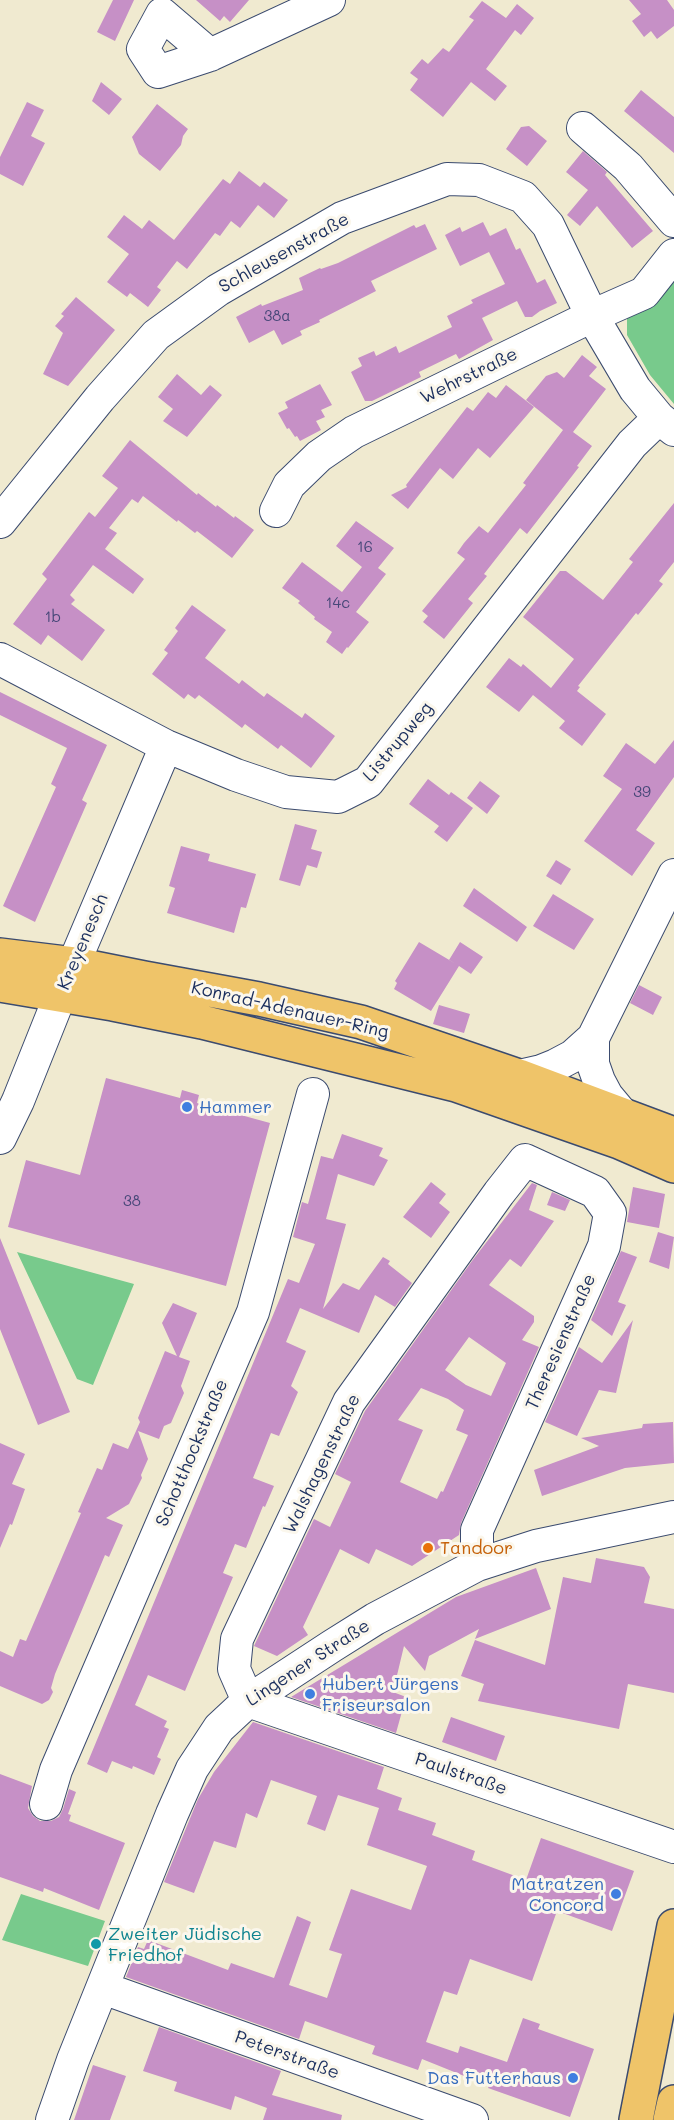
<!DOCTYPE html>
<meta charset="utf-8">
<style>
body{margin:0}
canvas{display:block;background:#f0ead0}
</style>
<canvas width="674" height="2120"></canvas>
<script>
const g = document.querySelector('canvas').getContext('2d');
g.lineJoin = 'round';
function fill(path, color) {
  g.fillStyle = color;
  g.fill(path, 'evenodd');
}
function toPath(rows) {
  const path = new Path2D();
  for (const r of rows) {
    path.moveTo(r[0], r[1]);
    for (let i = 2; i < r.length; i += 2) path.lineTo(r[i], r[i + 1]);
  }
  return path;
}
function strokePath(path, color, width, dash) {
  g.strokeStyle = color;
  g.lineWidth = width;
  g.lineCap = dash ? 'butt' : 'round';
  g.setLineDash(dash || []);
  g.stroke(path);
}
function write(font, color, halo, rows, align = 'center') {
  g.font = font + ' Mali,sans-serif';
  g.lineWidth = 6;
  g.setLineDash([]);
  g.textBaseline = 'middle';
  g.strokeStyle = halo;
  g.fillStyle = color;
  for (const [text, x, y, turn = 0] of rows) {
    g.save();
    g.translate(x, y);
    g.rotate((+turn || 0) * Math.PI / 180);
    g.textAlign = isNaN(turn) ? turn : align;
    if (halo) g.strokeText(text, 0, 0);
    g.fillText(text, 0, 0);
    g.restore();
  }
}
const green = toPath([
 [674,269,674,404,650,375,627,335,627,317],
 [17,1252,134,1284,93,1385,77,1379],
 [21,1894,105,1921,88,1966,2,1940]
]);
const building = toPath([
 [113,0,134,0,115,41,97,32],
 [196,0,249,0,230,22,224,16,220,21],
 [629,0,667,0,674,10,674,26,657,39,651,31,644,37,632,21,641,14],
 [482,1,506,18,517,4,534,18,521,35,515,30,486,69,507,86,495,101,471,82,443,117,410,90,418,79,410,73,422,59,428,64,443,48,449,52,474,20,469,17],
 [101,82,122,99,109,115,92,101],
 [641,90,674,117,674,153,624,111],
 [27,102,44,110,31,136,45,143,23,186,0,174,0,157],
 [157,104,188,129,183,136,181,145,160,171,139,154,132,137],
 [529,126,547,141,527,166,506,149,521,127],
 [583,151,607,172,605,175,653,231,632,248,597,206,580,226,567,215,588,190,566,172],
 [239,171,260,187,264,182,288,200,274,218,258,205,240,228,231,221,220,236,215,233,187,269,177,261,157,287,161,290,148,307,130,293,127,297,107,282,129,254,107,237,124,215,142,229,149,220,174,240,223,179,230,184],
 [483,222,490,236,506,228,516,250,520,248,537,283,545,279,557,303,540,311,532,317,525,317,517,301,482,318,493,340,459,359,456,354,419,372,421,377,372,401,365,401,351,372,362,366,358,358,374,351,376,356,396,346,399,353,452,327,447,316,473,303,471,300,505,284,489,252,460,266,445,235,460,227,462,232],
 [425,224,437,249,371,281,376,291,319,320,320,322,300,331,302,335,282,345,274,330,249,343,236,317,261,304,262,306,303,290,299,278,320,268,321,269,338,263,414,225,416,228],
 [76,297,115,330,68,386,43,374,63,333,55,326,64,316,61,314],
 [582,355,597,367,589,376,606,389,573,432,592,446,577,466,579,467,527,534,520,528,484,574,487,576,468,599,473,603,444,639,423,622,428,616,422,611,465,559,457,553,464,543,479,526,488,533,526,485,523,483,563,430,526,400,546,376,557,372,564,378],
 [177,374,201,395,210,385,222,395,187,437,163,421,173,409,158,397],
 [320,384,332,405,321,410,325,417,316,421,321,430,300,441,297,436,295,437,289,428,287,429,278,413,288,408,285,402],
 [506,385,534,407,490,458,478,448,453,479,440,468,408,509,391,495,407,487,406,485,467,407,473,411,488,392,496,398],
 [130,440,197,495,198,493,216,507,217,505,234,518,235,516,254,530,232,558,197,531,195,533,178,520,177,522,143,496,138,503,132,499,109,528,117,533,105,549,144,579,133,594,93,565,70,595,75,600,71,604,105,630,82,661,48,635,41,645,13,624,47,579,42,574,89,512,95,517,118,488,102,476],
 [674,503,674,562,659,581,663,584,638,615,636,613,578,686,580,687,577,691,606,714,582,746,559,728,565,721,533,695,519,712,486,687,509,658,521,667,523,664,551,688,574,659,523,617,560,571,566,571,603,600,633,562,629,559],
 [356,521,394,548,378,568,386,574,356,612,369,622,348,648,347,647,342,654,326,642,332,632,314,619,315,617,298,603,300,601,282,588,302,562,342,592,362,567,336,546],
 [192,605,226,630,205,658,239,684,242,680,264,697,267,693,302,718,305,713,335,736,311,768,281,745,278,749,245,724,242,728,199,695,195,699,188,694,184,699,152,674,168,653,164,650,178,631,175,628],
 [0,692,107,745,82,800,87,803,35,922,3,906,56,787,51,784,67,748,0,715],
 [674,740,674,777,636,830,655,843,632,876,584,841,622,789,603,776,626,743,655,764],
 [428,779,449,795,451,792,473,808,447,842,434,832,439,826,409,804],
 [480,781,500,796,487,814,467,798],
 [295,824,317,830,311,849,322,852,317,868,307,865,300,886,279,880],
 [181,846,210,854,208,861,256,874,246,908,241,907,234,933,167,913,175,888,169,886],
 [556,860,571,869,561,885,546,876],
 [474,888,527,927,517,942,463,906],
 [553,894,594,919,574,950,533,926],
 [419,942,456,964,449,960,460,942,483,957,471,974,459,966,431,1011,394,989,397,983,395,981],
 [639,985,662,997,653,1015,630,1003],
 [439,1005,470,1014,464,1033,433,1024],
 [106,1078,180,1098,182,1090,199,1095,197,1103,270,1123,226,1286,8,1227,26,1160,80,1175],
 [342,1134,383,1148,379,1156,388,1160,374,1186,338,1174,326,1219,346,1224,323,1309,343,1283,359,1290,383,1257,390,1261,388,1264,412,1283,395,1307,375,1295,359,1333,300,1308,286,1342,306,1351,291,1386,298,1392,279,1436,271,1433,253,1478,274,1486,265,1507,263,1506,246,1548,235,1544,223,1573,233,1577,185,1691,148,1675,135,1705,167,1721,164,1727,169,1729,157,1757,161,1759,154,1775,133,1766,132,1769,112,1761,107,1773,87,1764,288,1279,299,1283,315,1244,293,1237,302,1202,308,1204,321,1156,333,1159],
 [431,1182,446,1194,439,1203,450,1212,431,1238,403,1217],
 [532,1183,537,1185,529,1210,554,1221,521,1267,510,1259,489,1285,534,1316,534,1322,522,1340,539,1347,461,1523,459,1535,412,1566,376,1549,369,1564,340,1549,303,1627,308,1635,277,1656,254,1646,314,1519,330,1527,351,1482,335,1474,365,1411,472,1261],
 [469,1337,506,1363,491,1396,466,1385,445,1370],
 [421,1388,448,1399,464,1410,456,1430,468,1435,443,1492,441,1491,437,1499,400,1482,423,1430,398,1420],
 [633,1187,665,1194,659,1228,627,1222],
 [552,1192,570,1200,565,1211,547,1205],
 [658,1232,674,1237,669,1269,649,1262],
 [0,1238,70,1412,38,1425,0,1329],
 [621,1251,637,1257,618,1302,626,1305,612,1336,591,1320],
 [173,1303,197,1313,179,1357,190,1361,181,1386,184,1393,171,1423,164,1426,159,1439,138,1431,148,1459,141,1475,142,1478,129,1504,106,1518,123,1525,109,1557,105,1555,55,1674,51,1688,53,1692,49,1700,42,1704,0,1686,0,1651,13,1657,20,1639,26,1641,81,1513,78,1512,97,1468,102,1470,113,1443,128,1449,140,1422,138,1418,165,1351,177,1356,162,1323],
 [633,1320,616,1393,599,1390,577,1436,545,1422,579,1347,602,1363],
 [673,1422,674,1463,625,1468,542,1496,534,1470,599,1446,581,1438,642,1428,643,1424],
 [0,1443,25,1454,12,1484,25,1489,12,1525,10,1524,0,1548],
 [596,1558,644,1567,650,1577,644,1603,674,1609,674,1693,628,1684,619,1729,478,1701,484,1684,461,1676,475,1640,545,1665,563,1577,591,1583],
 [536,1568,551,1609,475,1639,479,1629,429,1656,425,1671,404,1646,393,1692,406,1697,396,1733,291,1697,456,1597],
 [451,1717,505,1736,496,1761,442,1742],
 [253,1722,384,1767,377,1789,402,1798,398,1810,436,1823,432,1835,475,1851,472,1860,526,1880,541,1838,634,1871,612,1931,557,1911,532,1981,470,1959,457,1995,444,1991,426,2042,458,2053,460,2046,507,2062,523,2018,540,2024,538,2029,594,2049,570,2117,488,2088,489,2086,422,2059,418,2070,372,2054,375,2046,305,2021,299,2039,126,1977,138,1947,144,1949,148,1940,228,1970,231,1963,274,1978,297,1916,311,1922,289,1985,327,1998,342,1954,329,1950,351,1889,411,1910,427,1866,367,1845,379,1808,338,1795,325,1831,307,1824,317,1796,271,1780,257,1818,246,1813,236,1848,214,1841,194,1893,164,1882,198,1799,214,1772],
 [0,1774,32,1786,28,1808,33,1816,40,1821,51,1821,59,1817,63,1809,69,1789,76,1792,68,1814,71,1815,69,1821,125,1843,99,1910,44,1888,43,1892,0,1877],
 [159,2027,281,2071,272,2095,342,2115,341,2120,263,2120,267,2108,235,2096,231,2110,174,2091,177,2082,143,2071],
 [93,2065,126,2076,110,2120,74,2120]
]);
const minor = toPath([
 [210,55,162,14,143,49,158,72,210,55,329,0],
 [583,128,628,167,674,221],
 [276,511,289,485,319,456,354,432,592,316,644,293,674,255],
 [0,522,100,398,156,335,218,290,342,218,447,179,479,180,523,197,548,225,592,316,635,389,659,418,674,430],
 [0,659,166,746,236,775,286,792,338,797,368,782,632,444,659,418],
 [593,1038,593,1064,599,1081,607,1096,622,1114],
 [519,1076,541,1071,556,1065,573,1056,593,1038,674,875],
 [0,1138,18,1101,60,996,166,746],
 [248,1701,234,1669,237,1639,349,1402,499,1193,525,1160,595,1192,610,1213,604,1246,477,1530,477,1565],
 [248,1701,674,1847],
 [46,1804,56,1770,253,1312,313,1094],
 [103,1988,472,2120],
 [52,2120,73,2060,172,1814,192,1769,219,1728,248,1701,332,1646,375,1619,477,1565,536,1546,674,1517]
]);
const major = toPath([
 [0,955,74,964,144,978,259,999,361,1022,519,1076,674,1134],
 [0,985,113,1004,202,1022,456,1085,619,1142,674,1166],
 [636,2120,674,1926],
 [670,2120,674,2102]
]);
const markers = [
 [187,1107,6,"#3f7fe0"],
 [428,1548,6,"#e8710a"],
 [310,1694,6,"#3f7fe0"],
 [616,1894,6,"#3f7fe0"],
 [96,1944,6,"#0f9aa8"],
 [573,2078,6,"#3f7fe0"]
];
const numberNames = [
 ["38a",277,316],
 ["16",365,547],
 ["14c",338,603],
 ["1b",53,617],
 ["39",642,792],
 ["38",132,1201]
];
const streetNames = [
 ["Schleusenstraße",284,253,-29],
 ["Wehrstraße",469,376,-26],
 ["Listrupweg",398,742,-50],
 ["Kreyenesch",83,942,-67],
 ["Konrad-Adenauer-Ring",290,1010,13],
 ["Theresienstraße",561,1342,-66],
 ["Schotthockstraße",192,1453,-67],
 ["Walshagenstraße",322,1464,-64],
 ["Lingener Straße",308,1663,-33],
 ["Paulstraße",461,1774,19],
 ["Peterstraße",287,2055,20]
];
const shopNames = [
 ["Hammer",199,1107],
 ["Hubert Jürgens",322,1684],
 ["Friseursalon",322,1705],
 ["Matratzen",604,1884,"right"],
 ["Concord",604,1905,"right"],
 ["Das Futterhaus",561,2078,"right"]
];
const foodNames = [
 ["Tandoor",440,1548]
];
const cultureNames = [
 ["Zweiter Jüdische",108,1934],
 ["Friedhof",108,1955]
];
fill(green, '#78ca8c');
fill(building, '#c690c6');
strokePath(minor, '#3b4b6f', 34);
strokePath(major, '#3b4b6f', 36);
strokePath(minor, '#fff', 32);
strokePath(major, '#efc469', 33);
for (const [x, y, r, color] of markers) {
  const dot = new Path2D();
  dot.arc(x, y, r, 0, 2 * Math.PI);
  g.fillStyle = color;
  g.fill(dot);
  strokePath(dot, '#fbf7ec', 2);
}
write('15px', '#464778', null, numberNames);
write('18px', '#1b2f5e', '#fbf7ec', streetNames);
write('18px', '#366cbe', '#fbf7ec', shopNames, 'left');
write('18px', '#c56008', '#fbf7ec', foodNames, 'left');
write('18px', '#0d838f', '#fbf7ec', cultureNames, 'left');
</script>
